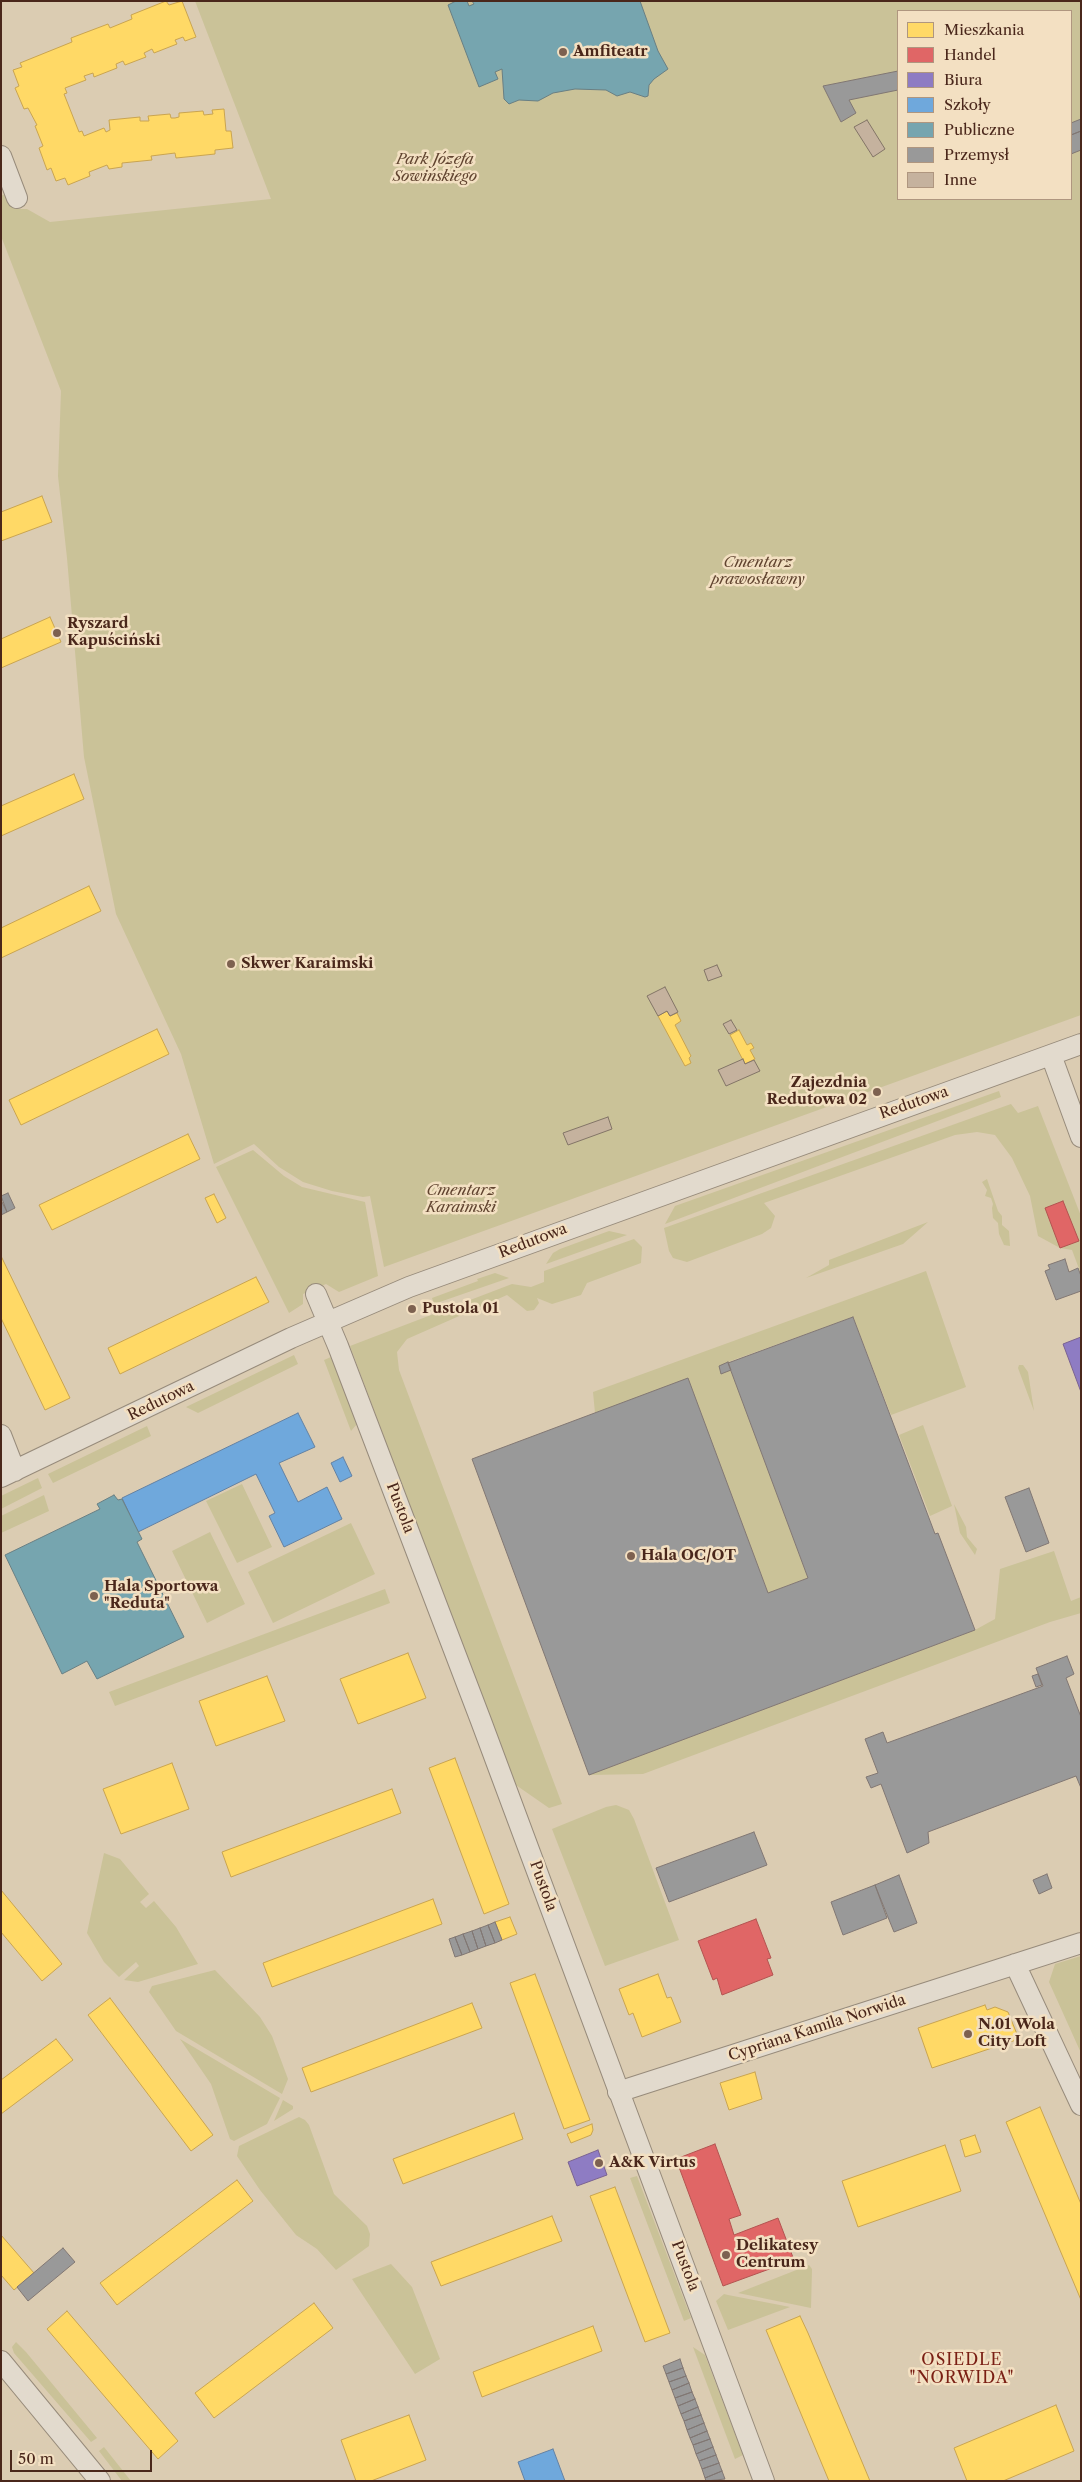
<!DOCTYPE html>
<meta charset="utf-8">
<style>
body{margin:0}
#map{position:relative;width:1082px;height:2482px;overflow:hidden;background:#dbccb2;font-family:"Libre Caslon Text",serif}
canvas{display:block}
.frame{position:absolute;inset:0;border:2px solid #4a271b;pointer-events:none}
.legend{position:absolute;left:897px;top:10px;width:175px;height:190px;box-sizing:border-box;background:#f3e0c2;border:1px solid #af967f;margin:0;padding:6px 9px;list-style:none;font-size:15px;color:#4a271b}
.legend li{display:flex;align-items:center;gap:10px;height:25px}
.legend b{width:25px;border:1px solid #af967f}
.scale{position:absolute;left:10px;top:2450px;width:142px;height:22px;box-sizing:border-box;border:2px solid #4a271b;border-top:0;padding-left:6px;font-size:15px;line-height:18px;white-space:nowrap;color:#4a271b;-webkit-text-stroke:4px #f3e0c2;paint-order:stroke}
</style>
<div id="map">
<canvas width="1082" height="2482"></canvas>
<div class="frame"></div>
<ul class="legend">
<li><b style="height:14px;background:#ffd966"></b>Mieszkania</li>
<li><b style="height:14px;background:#e06666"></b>Handel</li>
<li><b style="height:14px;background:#8e7cc3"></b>Biura</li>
<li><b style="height:14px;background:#6fa8dc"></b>Szkoły</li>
<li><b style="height:14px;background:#76a5af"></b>Publiczne</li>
<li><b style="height:14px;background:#999"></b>Przemysł</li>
<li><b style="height:14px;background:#c5b29e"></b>Inne</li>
</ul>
<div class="scale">50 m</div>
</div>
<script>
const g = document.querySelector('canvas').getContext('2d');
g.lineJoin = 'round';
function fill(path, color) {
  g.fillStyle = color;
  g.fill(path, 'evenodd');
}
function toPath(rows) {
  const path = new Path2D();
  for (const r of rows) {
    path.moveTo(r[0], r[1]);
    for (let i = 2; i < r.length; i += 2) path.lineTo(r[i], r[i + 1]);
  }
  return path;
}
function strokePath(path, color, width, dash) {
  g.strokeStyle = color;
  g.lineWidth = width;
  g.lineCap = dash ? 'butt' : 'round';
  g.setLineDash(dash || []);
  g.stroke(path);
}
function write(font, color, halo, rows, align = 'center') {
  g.font = font + ' "Libre Caslon Text",serif';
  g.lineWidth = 5;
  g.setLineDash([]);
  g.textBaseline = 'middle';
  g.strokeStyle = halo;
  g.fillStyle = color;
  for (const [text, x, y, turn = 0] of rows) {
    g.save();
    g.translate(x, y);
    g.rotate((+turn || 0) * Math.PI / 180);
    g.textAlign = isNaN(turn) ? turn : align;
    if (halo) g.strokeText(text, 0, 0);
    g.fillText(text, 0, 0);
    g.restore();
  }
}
const green = toPath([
 [195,1,1081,1,1081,1015,384,1267,370,1196,363,1197,332,1191,303,1182,279,1167,254,1144,214,1164,181,1054,116,914,84,757,67,558,58,476,61,391,1,236,1,196,7,193,15,209,27,209,50,222,271,199],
 [898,11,1071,11,1071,199,898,199],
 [999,1091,1001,1097,665,1224,675,1206],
 [1011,1104,1018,1113,1038,1106,1081,1216,1081,1274,1072,1250,1060,1248,1038,1236,1030,1196,1012,1158,995,1135,977,1132,955,1135,764,1203,775,1216,771,1228,762,1234,687,1262,673,1258,669,1251,664,1228],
 [253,1150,284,1176,302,1187,365,1202,378,1276,339,1292,326,1284,303,1294,303,1304,289,1313,216,1167],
 [987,1179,998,1211,1002,1216,1002,1225,1009,1231,1010,1246,1004,1245,999,1234,998,1223,993,1218,992,1208,993,1204,991,1198,985,1196,987,1190,982,1182],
 [928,1222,903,1244,806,1278,829,1265,829,1260],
 [609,1231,627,1235,546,1264,553,1253,560,1249],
 [634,1239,642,1247,641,1263,587,1283,581,1295,552,1304,537,1298,539,1303,534,1310,527,1311,507,1295,407,1339,397,1352,399,1370,562,1804,549,1808,513,1783,350,1346,512,1284,531,1287,544,1282,544,1271],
 [926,1271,966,1387,891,1415,853,1317,728,1362,808,1578,768,1593,688,1379,595,1413,593,1392],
 [495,1273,509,1278,434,1304,432,1298,478,1281,477,1279],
 [294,1355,298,1364,198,1413,186,1407],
 [331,1357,357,1424,351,1431,324,1360],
 [1019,1365,1023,1365,1028,1372,1034,1411,1018,1368],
 [923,1425,952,1506,930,1516,899,1435],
 [147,1426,151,1436,53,1483,48,1474],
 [38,1478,42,1488,1,1509,1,1496],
 [242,1484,272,1547,237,1563,206,1501],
 [44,1495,49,1511,1,1533,1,1516],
 [954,1504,966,1527,967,1537,977,1549,975,1555,960,1533],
 [351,1523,375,1574,273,1623,248,1572],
 [210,1532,245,1604,207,1623,172,1551],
 [1054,1551,1071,1601,1081,1597,1081,1613,1050,1622,643,1774,589,1775,975,1630,995,1619,1000,1569],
 [385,1589,390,1603,115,1706,109,1692],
 [616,1805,629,1810,634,1819,679,1940,605,1966,552,1829,606,1807],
 [104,1853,120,1859,149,1894,140,1902,146,1908,154,1901,176,1927,198,1964,138,1982,124,1980,139,1966,136,1962,119,1977,104,1962,87,1933],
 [1081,1956,1081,2053,1049,1982,1055,1964],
 [215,1970,260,2017,272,2036,288,2079,282,2094,176,2031,149,1992,152,1986],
 [180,2039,280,2098,267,2124,234,2141,230,2139,211,2084],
 [283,2100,293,2106,293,2109,274,2121],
 [299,2117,305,2120,309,2125,334,2194,367,2226,370,2234,369,2246,336,2270,317,2249,296,2235,260,2190,237,2156,239,2146],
 [637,2176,691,2318,684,2321,630,2178],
 [391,2264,412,2287,440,2359,415,2374,352,2279],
 [809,2265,812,2269,811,2308,738,2293],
 [724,2294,728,2295,790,2307,728,2330,716,2301],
 [16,2342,26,2352,97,2438,91,2442,14,2353,12,2347],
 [693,2347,705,2355,743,2455,735,2459],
 [104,2447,131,2481,122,2481,99,2451]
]);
const homes = toPath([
 [166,1,169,5,182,1,196,37,185,41,183,37,175,40,177,44,154,53,152,49,144,53,146,57,125,65,123,61,116,64,117,68,94,77,93,73,84,76,86,80,65,88,67,93,64,94,79,132,82,131,84,136,104,128,106,132,110,130,109,120,140,117,140,121,149,121,148,116,170,114,171,118,175,118,179,117,179,113,203,111,204,115,213,114,212,110,224,109,226,131,231,131,233,148,215,150,215,154,196,156,176,158,175,153,151,156,152,160,122,163,122,167,109,169,107,165,89,172,90,176,68,185,65,178,56,181,51,168,47,170,39,148,43,146,35,126,37,125,28,108,24,109,15,88,19,86,13,70,22,67,20,63,72,42,71,38,108,24,110,28,132,19,131,15,166,1],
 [42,496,52,522,1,541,1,512,42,496],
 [50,617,61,642,1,668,1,639,50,617],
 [74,774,84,799,1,836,1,806,74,774],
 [89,886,101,911,1,958,1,928,89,886],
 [667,1011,670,1016,677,1013,681,1021,675,1025,691,1056,689,1058,691,1063,685,1066,658,1016,667,1011],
 [157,1029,169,1054,21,1125,9,1100,157,1029],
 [739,1030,747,1045,751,1043,754,1048,750,1050,755,1059,745,1064,730,1035,739,1030],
 [188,1134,200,1159,52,1230,39,1205,188,1134],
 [214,1194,226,1218,217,1223,205,1198,214,1194],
 [1,1256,70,1398,45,1410,1,1318,1,1256],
 [256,1277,269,1302,120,1374,108,1348,256,1277],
 [408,1653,426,1698,358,1724,340,1679,408,1653],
 [267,1676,285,1721,216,1746,199,1701,267,1676],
 [455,1758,509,1904,484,1914,429,1768,455,1758],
 [172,1763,189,1809,121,1834,103,1789,172,1763],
 [392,1789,401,1813,231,1877,222,1852,392,1789],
 [1,1890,62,1964,42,1981,1,1932,1,1890],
 [433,1899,442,1924,272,1987,263,1963,433,1899],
 [510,1917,517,1934,502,1940,495,1922,510,1917],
 [535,1974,590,2120,564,2129,510,1983,535,1974],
 [658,1974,667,1998,671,1997,681,2022,642,2037,633,2013,629,2015,619,1989,658,1974],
 [110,1998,213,2135,191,2151,88,2015,110,1998],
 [472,2003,482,2028,311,2092,302,2068,472,2003],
 [985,2005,987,2010,995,2007,1008,2012,1019,2039,932,2068,918,2028,985,2005],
 [56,2039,73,2060,1,2114,1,2080,56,2039],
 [755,2072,762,2099,729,2110,720,2083,755,2072],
 [1040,2107,1081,2204,1081,2300,1006,2122,1040,2107],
 [514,2113,523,2139,403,2184,393,2159,514,2113],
 [592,2124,593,2130,591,2135,571,2143,567,2134,592,2124],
 [975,2135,981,2152,965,2157,960,2140,975,2135],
 [945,2145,961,2191,858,2227,842,2181,945,2145],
 [237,2180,253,2201,117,2305,100,2283,237,2180],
 [615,2187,670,2333,645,2342,590,2196,615,2187],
 [552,2216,562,2241,441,2286,431,2262,552,2216],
 [1,2235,34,2273,14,2290,1,2275,1,2235],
 [314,2303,333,2328,214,2418,195,2393,314,2303],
 [67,2311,178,2441,158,2459,47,2329,67,2311],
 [800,2316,808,2333,870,2481,829,2481,766,2330,800,2316],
 [593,2326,602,2351,482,2397,473,2372,593,2326],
 [1056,2405,1074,2451,1003,2481,967,2481,954,2448,1056,2405],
 [409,2415,426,2460,371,2481,356,2481,341,2440,409,2415]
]);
const shops = toPath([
 [1063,1201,1079,1241,1060,1248,1045,1208,1063,1201],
 [756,1919,771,1958,767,1959,773,1975,722,1995,717,1978,713,1980,698,1941,756,1919],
 [715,2144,741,2215,729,2219,734,2235,778,2218,794,2260,723,2286,676,2159,715,2144]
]);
const offices = toPath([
 [1081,1337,1081,1392,1063,1344,1081,1337],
 [598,2150,607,2175,577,2186,568,2162,598,2150]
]);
const schools = toPath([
 [298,1413,315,1447,279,1463,298,1502,327,1487,342,1519,284,1547,269,1516,275,1513,256,1474,138,1532,122,1498,298,1413],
 [343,1457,352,1476,340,1482,331,1463,343,1457],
 [553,2449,565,2481,525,2481,518,2462,553,2449]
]);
const public = toPath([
 [456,1,467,1,469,6,474,4,472,1,640,1,658,51,668,69,654,79,649,85,648,96,645,97,630,92,617,96,606,90,575,89,553,93,538,101,519,100,509,104,504,99,502,69,495,72,498,79,479,87,448,5,456,1],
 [114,1495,118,1500,122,1499,142,1539,137,1542,184,1637,97,1679,87,1661,62,1674,5,1555,100,1509,97,1504,114,1495]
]);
const industry = toPath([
 [898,71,898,90,849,100,856,113,841,122,823,86,898,71],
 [1081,119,1081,131,1071,135,1071,123,1081,119],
 [1081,131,1081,150,1071,154,1071,135,1081,131],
 [8,1193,15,1208,7,1212,1,1196,8,1193],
 [1,1200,7,1212,1,1215,1,1200],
 [1065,1259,1069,1272,1078,1268,1081,1276,1081,1291,1056,1300,1045,1271,1050,1269,1048,1265,1065,1259],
 [853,1317,935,1534,938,1533,975,1630,589,1775,472,1459,688,1378,768,1593,808,1578,728,1363,853,1317],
 [728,1362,731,1370,721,1374,719,1366,728,1362],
 [1029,1488,1049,1543,1026,1552,1005,1497,1029,1488],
 [1067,1656,1074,1674,1066,1678,1081,1717,1081,1788,1076,1776,928,1832,929,1843,907,1853,881,1784,871,1788,866,1777,878,1773,865,1739,883,1732,887,1743,1043,1686,1036,1668,1067,1656],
 [1038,1674,1042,1685,1036,1687,1032,1676,1038,1674],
 [754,1832,767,1865,669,1902,656,1868,754,1832],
 [1047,1874,1052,1888,1039,1894,1033,1880,1047,1874],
 [899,1875,917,1923,894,1932,875,1885,899,1875],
 [875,1885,887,1918,843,1935,831,1902,875,1885],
 [495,1922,502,1940,495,1943,488,1925,495,1922],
 [488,1925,495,1943,486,1946,480,1928,488,1925],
 [480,1928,486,1946,478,1949,472,1931,480,1928],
 [472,1931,478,1949,470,1952,463,1934,472,1931],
 [463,1934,470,1952,462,1955,455,1937,463,1934],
 [455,1937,462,1955,455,1957,449,1939,455,1937],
 [63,2248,75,2262,28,2301,17,2287,63,2248],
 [680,2359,683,2368,666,2374,663,2366,680,2359],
 [683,2368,686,2376,669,2382,666,2374,683,2368],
 [686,2376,689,2383,672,2390,669,2382,686,2376],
 [689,2383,692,2392,675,2398,672,2390,689,2383],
 [692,2392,695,2399,678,2406,675,2398,692,2392],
 [695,2399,698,2407,681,2414,678,2406,695,2399],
 [698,2407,701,2415,684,2421,681,2414,698,2407],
 [701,2415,704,2423,687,2430,684,2421,701,2415],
 [704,2423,707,2431,690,2438,687,2430,704,2423],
 [707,2431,710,2439,693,2445,690,2438,707,2431],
 [710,2439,713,2447,696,2454,693,2445,710,2439],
 [713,2447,716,2455,699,2461,696,2454,713,2447],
 [716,2455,719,2463,702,2469,699,2461,716,2455],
 [719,2463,722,2471,705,2478,702,2469,719,2463],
 [722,2471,725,2479,706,2481,705,2478,722,2471]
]);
const building = toPath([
 [867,120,885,149,873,157,854,127,867,120],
 [717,965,722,976,708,981,704,970,717,965],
 [665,987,678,1012,670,1016,667,1011,658,1016,647,996,665,987],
 [731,1020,737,1030,729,1034,723,1024,731,1020],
 [743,1059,745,1064,754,1060,760,1071,726,1086,718,1070,743,1059],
 [608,1117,612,1129,568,1145,563,1133,608,1117]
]);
const minor = toPath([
 [1,156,17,198],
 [1051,1055,1081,1137],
 [316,1294,338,1346,481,1721,764,2481],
 [1,1435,15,1471],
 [1,1477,291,1338,409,1287,1081,1044],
 [1015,1964,1081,2105],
 [618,2092,1081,1943],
 [1,2361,100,2481]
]);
const markers = [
 [563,52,5,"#7d6150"],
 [57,633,5,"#7d6150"],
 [231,964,5,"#7d6150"],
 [877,1092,5,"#7d6150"],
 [412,1309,5,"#7d6150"],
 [631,1556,5,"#7d6150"],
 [94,1596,5,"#7d6150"],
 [968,2034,5,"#7d6150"],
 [599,2163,5,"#7d6150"],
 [726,2255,5,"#7d6150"]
];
const poiNames = [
 ["Amfiteatr",573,52],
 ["Ryszard",67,624],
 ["Kapuściński",67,641],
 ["Skwer Karaimski",241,964],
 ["Zajezdnia",867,1083,"right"],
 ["Redutowa 02",867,1100,"right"],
 ["Pustola 01",422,1309],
 ["Hala OC/OT",641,1556],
 ["Hala Sportowa",104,1587],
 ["\"Reduta\"",104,1604],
 ["N.01 Wola",978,2025],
 ["City Loft",978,2042],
 ["A&K Virtus",609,2163],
 ["Delikatesy",736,2246],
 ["Centrum",736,2263]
];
const parkNames = [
 ["Park Józefa",435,160],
 ["Sowińskiego",435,177],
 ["Cmentarz",758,563],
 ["prawosławny",758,580],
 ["Cmentarz",461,1191],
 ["Karaimski",461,1208]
];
const streetNames = [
 ["Redutowa",914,1103,-19],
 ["Redutowa",533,1241,-21],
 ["Redutowa",161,1401,-26],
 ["Pustola",400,1508,69],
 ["Pustola",543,1886,70],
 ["Cypriana Kamila Norwida",817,2028,-18],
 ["Pustola",685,2266,69]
];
const neighbourhoodNames = [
 ["OSIEDLE",962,2360],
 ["\"NORWIDA\"",962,2378]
];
fill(green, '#cac298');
fill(homes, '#ffd966');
strokePath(homes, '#c9a450', 1);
fill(shops, '#e06666');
strokePath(shops, '#b35350', 1);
fill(offices, '#8e7cc3');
strokePath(offices, '#7a6291', 1);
fill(schools, '#6fa8dc');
strokePath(schools, '#6481a2', 1);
fill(public, '#76a5af');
strokePath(public, '#697f83', 1);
fill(industry, '#999');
strokePath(industry, '#817773', 1);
fill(building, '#c5b29e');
strokePath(building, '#837567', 1);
strokePath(minor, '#978b7b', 22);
strokePath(minor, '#e2dacd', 20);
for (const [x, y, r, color] of markers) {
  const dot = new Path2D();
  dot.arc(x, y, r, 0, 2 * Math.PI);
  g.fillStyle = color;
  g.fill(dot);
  strokePath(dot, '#f3e0c2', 2);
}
write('bold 15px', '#4a271b', '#f3e0c2', poiNames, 'left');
write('italic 15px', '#614430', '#f3e0c2', parkNames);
write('15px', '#4a271b', '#f3e0c2', streetNames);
g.letterSpacing = '1px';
write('16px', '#7a1f14', '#f3e0c2', neighbourhoodNames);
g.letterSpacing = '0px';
</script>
